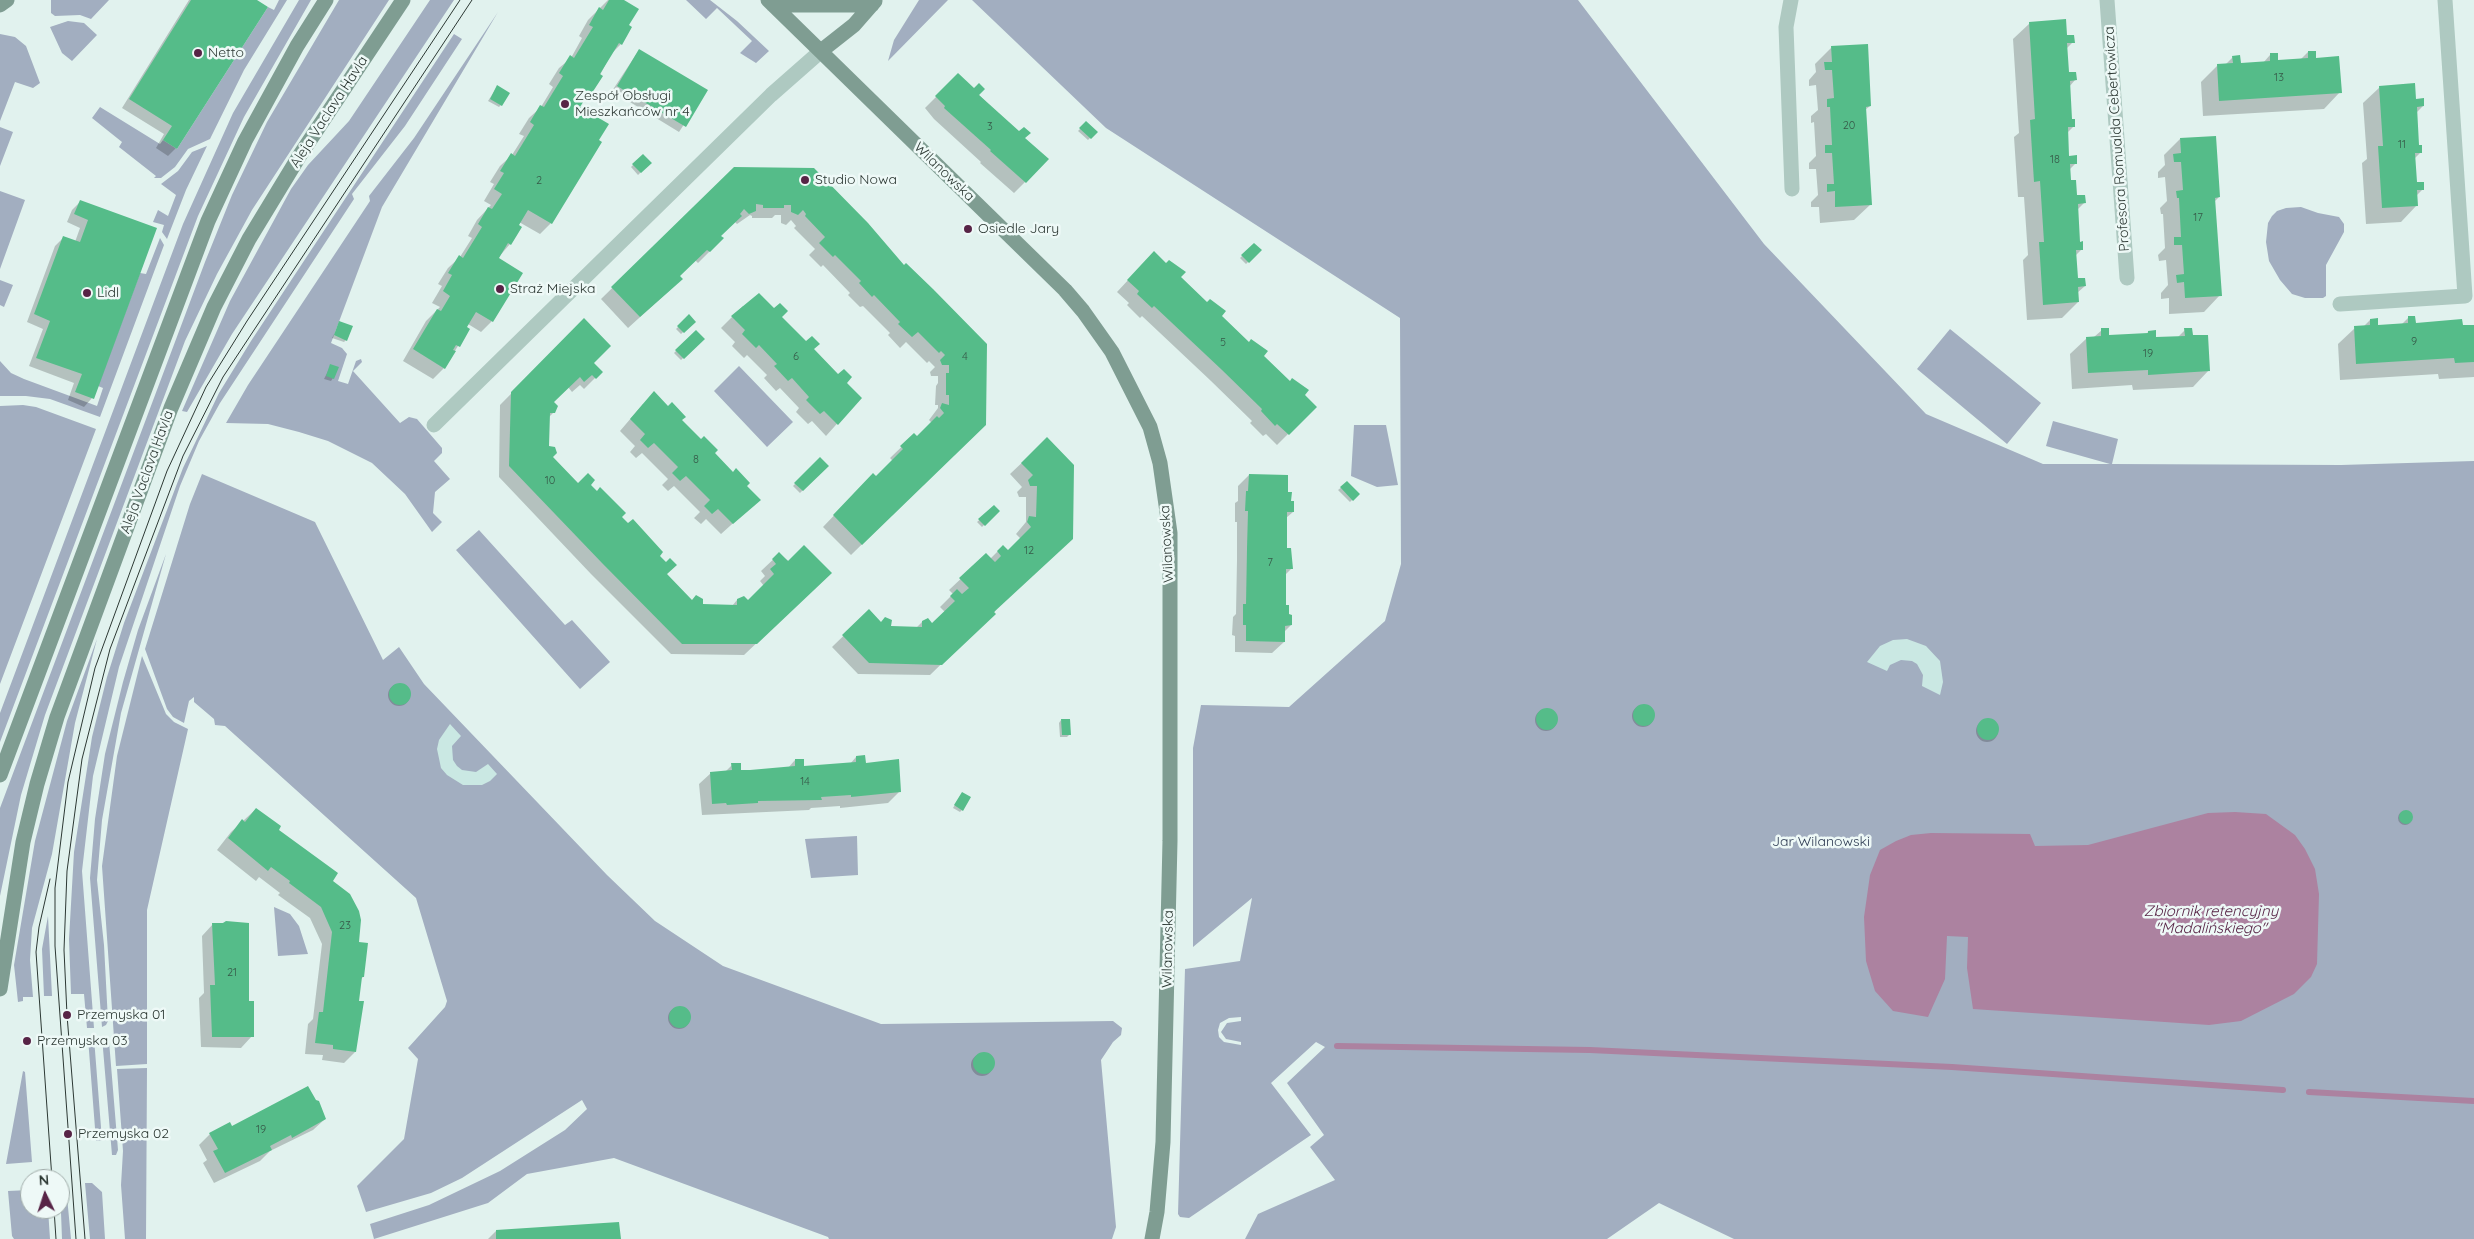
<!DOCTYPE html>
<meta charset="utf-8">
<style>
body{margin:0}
#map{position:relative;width:2474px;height:1239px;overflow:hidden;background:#e1f2ee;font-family:Quicksand,sans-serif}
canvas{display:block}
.north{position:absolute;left:20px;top:1169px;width:50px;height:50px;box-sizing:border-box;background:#eef9f7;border:1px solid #a0aca9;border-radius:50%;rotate:356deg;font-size:14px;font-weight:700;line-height:20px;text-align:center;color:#2c3833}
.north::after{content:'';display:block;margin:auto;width:18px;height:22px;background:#572446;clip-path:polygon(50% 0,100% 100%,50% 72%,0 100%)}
</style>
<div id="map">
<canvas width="2474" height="1239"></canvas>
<div class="north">N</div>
</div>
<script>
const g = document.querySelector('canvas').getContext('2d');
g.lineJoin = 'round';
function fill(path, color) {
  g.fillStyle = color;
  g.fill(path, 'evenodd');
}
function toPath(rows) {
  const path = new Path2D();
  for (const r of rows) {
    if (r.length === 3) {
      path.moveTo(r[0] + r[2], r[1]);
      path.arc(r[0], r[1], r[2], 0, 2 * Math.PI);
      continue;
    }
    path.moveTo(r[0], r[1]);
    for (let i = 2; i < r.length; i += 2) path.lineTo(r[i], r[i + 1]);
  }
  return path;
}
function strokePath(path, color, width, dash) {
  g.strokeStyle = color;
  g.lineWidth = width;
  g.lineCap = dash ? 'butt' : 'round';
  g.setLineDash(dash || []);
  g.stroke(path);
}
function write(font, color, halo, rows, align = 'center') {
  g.font = font + ' Quicksand,sans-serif';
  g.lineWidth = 5;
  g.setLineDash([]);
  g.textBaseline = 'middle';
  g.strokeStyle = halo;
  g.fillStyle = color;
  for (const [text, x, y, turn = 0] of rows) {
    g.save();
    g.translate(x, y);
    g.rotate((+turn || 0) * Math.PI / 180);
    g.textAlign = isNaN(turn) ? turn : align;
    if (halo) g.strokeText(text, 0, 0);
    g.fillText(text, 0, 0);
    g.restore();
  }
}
const green = toPath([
 [51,0,109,0,91,19,80,15,55,16,51,13],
 [279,0,287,0,244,70,210,139,188,149,175,167,161,178,154,178,156,176,119,147,122,142,92,118,100,107,160,144,163,140,177,149,268,7,274,10],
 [299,0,311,0,244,117,198,216,0,742,0,713,183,224,233,113],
 [339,0,389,0,252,210,217,274,185,341,45,715,21,795,0,896,0,808,205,262,232,195,267,122],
 [430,0,454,0,232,334,187,412,182,411,230,301,291,189,308,165,349,121],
 [686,0,710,0,737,21,769,51,756,63,740,53,752,41,717,8,706,19],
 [919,0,948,0,888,61,894,40],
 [972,0,1578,0,1764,244,1926,414,2043,464,2110,464,2046,446,2053,421,2118,439,2112,464,2341,465,2474,461,2474,1239,1734,1239,1659,1203,1607,1239,1245,1239,1258,1214,1335,1180,1310,1147,1324,1135,1287,1083,1325,1047,1316,1042,1271,1083,1311,1135,1189,1218,1180,1217,1178,1214,1185,969,1240,961,1252,898,1193,947,1193,748,1201,705,1289,707,1385,621,1401,564,1400,318,1106,128],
 [1241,1017,1241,1021,1227,1023,1221,1032,1226,1039,1241,1042,1241,1045,1224,1042,1219,1037,1218,1030,1220,1023,1229,1018],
 [498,12,382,207,331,343,342,348,347,354,338,381,348,384,356,361,361,359,362,362,353,371,400,423,409,417,417,419,442,448,442,453,434,461,450,479,435,492,433,513,442,522,432,532,405,494,372,463,328,441,299,432,268,424,226,423,248,385,370,201,369,196,414,138],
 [68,21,84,23,97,35,72,61,62,53,50,27],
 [0,34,15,37,26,46,40,83,33,88,15,82,0,121],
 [454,34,462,39,405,126,352,194,354,199,220,403,199,441,180,486,119,667,93,776,82,871,94,1028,87,1028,84,994,71,994,69,939,74,852,92,737,107,677,124,623,183,468,219,393,251,341],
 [0,127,13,132,0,166],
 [207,146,186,190,167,239,162,232,164,225,153,222,158,210,168,216,176,195,161,184,178,171,192,152],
 [0,191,25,200,0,269],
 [2301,207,2318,213,2339,217,2344,224,2344,232,2326,265,2326,296,2323,298,2305,298,2292,294,2280,280,2269,261,2266,242,2268,223,2272,216,2277,211,2286,208],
 [160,238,164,245,100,417,50,399,26,396,0,396,0,361,11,373,24,379,97,406,103,388,98,386,140,273,146,274],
 [0,280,13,285,4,307,0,305],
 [1950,329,2041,403,2007,444,1917,369],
 [739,366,793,422,767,447,714,391],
 [23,405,36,407,96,429,0,684,0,406],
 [1354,425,1386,425,1398,485,1377,487,1351,476],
 [202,474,315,522,383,660,399,647,424,684,607,875,655,921,723,966,881,1024,1113,1021,1122,1028,1121,1035,1113,1042,1101,1060,1116,1227,1112,1239,829,1239,828,1237,614,1158,527,1174,488,1203,374,1239,370,1224,429,1205,500,1171,565,1130,587,1109,582,1100,462,1178,431,1193,366,1212,357,1186,404,1139,418,1059,408,1048,445,1007,447,1001,416,898,225,726,215,725,214,719,194,702,194,697,189,701,184,723,173,717,167,709,145,649,190,504],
 [479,530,565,625,572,620,610,662,580,689,456,550],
 [166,554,121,713,102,820,97,880,104,945,108,1021,106,1025,102,1027,90,878,95,819,105,754,123,682,138,630],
 [97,639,75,723,52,854,32,928,30,960,33,997,23,997,23,1001,18,1002,14,965,35,841,67,721],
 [142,656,166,714,174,722,188,729,147,910,147,1064,116,1066,102,866,117,756],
 [857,836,858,875,811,878,805,839],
 [274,907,290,914,299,926,308,954,278,956],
 [48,916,52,996,44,996,42,949],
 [102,1037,107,1037,109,1041,118,1150,116,1155,112,1155],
 [88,1038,94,1038,102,1140,96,1141],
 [147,1068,146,1239,125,1239,121,1185,123,1151,117,1069],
 [23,1071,25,1072,32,1162,6,1164],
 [85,1183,92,1183,102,1192,105,1239,90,1239],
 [60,1186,66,1186,71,1239,62,1239],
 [30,1190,30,1209,48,1209,50,1239,14,1239,12,1236,8,1191]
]);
const plaza = toPath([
 [1907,639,1926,646,1940,661,1943,682,1940,695,1922,686,1923,675,1917,664,1912,661,1901,660,1890,665,1887,671,1867,662,1880,646,1893,640],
 [450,724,461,736,452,746,453,760,457,766,462,770,476,772,488,764,497,774,490,781,482,785,463,785,447,775,441,768,437,749,439,740]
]);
const water = toPath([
 [2235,812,2266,814,2295,835,2305,849,2315,869,2319,894,2317,964,2311,977,2294,994,2241,1021,2209,1025,1973,1009,1967,968,1968,937,1947,936,1945,979,1928,1017,1893,1011,1875,991,1866,961,1864,917,1870,875,1880,850,1896,841,1911,835,1931,833,2030,834,2035,846,2088,845,2208,813]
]);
const shadow = toPath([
 [189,0,255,0,176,148,168,156,156,148,164,134,122,108],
 [608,0,621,0,628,26,621,44,611,54,591,92,578,107,551,223,540,234,519,222,510,244,497,259,492,321,481,332,468,324,458,346,444,368,433,379,403,361,426,321,440,307,432,303,442,286,438,284,448,268,460,257,472,238,468,236,477,220,491,205,484,201,494,184,490,182,500,166,512,155,524,136,519,134,529,118,541,107,553,87,549,84,559,68,571,58,582,38,579,36,588,20],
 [2030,23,2065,36,2073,42,2066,49,2068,74,2075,80,2069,87,2071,121,2074,126,2067,133,2068,157,2076,163,2069,170,2069,182,2076,197,2084,203,2077,210,2079,243,2082,249,2075,256,2077,280,2085,286,2077,293,2078,302,2062,318,2027,320,2023,260,2028,255,2024,197,2018,197,2014,137,2019,133,2013,39],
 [1832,47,1870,106,1865,110,1871,204,1854,220,1820,223,1819,207,1811,207,1811,202,1818,195,1816,169,1809,169,1809,163,1816,156,1814,122,1811,123,1811,116,1818,110,1816,85,1809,86,1809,80,1816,72,1815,64],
 [639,50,706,91,679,132,612,91],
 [2308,52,2340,92,2324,109,2203,116,2201,82,2218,65,2225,65,2233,57,2240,64,2263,63,2270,55,2277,62,2300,60],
 [958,75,1024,138,1025,182,1014,193,980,163,981,162,934,119,925,108],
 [497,87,501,105,499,107,488,101],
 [2380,87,2415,100,2423,106,2416,113,2418,147,2421,152,2414,159,2416,183,2423,189,2416,196,2417,205,2401,222,2366,224,2362,163,2367,159,2363,103],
 [1086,123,1096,132,1088,140,1078,131],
 [2180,139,2219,197,2214,202,2220,295,2204,312,2169,314,2169,298,2161,299,2161,293,2168,285,2166,260,2159,261,2158,255,2165,248,2163,214,2161,214,2160,208,2167,201,2165,177,2158,178,2158,172,2165,165,2164,155],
 [643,155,650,163,638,175,631,167],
 [735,168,904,266,985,424,851,555,823,527,862,486,875,478,893,461,890,458,914,435,917,438,932,423,929,420,938,408,938,405,935,405,936,386,938,383,938,376,931,376,930,372,935,367,929,361,927,363,906,342,900,348,888,335,890,333,863,306,860,307,848,295,850,293,823,265,821,267,809,255,815,249,794,228,796,226,791,220,786,225,781,223,781,215,775,215,772,218,752,218,752,216,750,215,737,224,734,221,720,236,712,249,698,263,695,260,678,276,670,290,628,328,601,299],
 [80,202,156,229,92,398,84,407,68,400,74,383,29,366,43,329,27,322,55,246,64,237,75,242,80,228,67,222,72,210],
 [1254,244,1260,250,1246,264,1240,258],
 [1143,264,1179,277,1315,407,1277,445,1266,434,1263,436,1250,423,1252,421,1211,381,1142,316,1140,318,1127,305,1129,303,1117,292],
 [743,306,780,317,860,398,826,436,812,421,808,424,796,412,799,408,780,388,776,391,764,378,767,375,747,355,744,358,732,346,735,342,721,328],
 [689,316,694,322,681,334,676,329],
 [2408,318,2415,325,2474,326,2474,377,2439,379,2438,374,2340,380,2338,344,2355,328,2363,327,2370,320,2377,326,2401,325],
 [584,320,593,363,601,372,584,389,580,385,572,392,568,387,553,402,554,412,548,418,548,448,552,457,578,484,589,485,658,556,666,574,692,601,702,605,732,606,737,600,748,602,764,586,760,581,765,576,761,571,779,554,819,584,744,655,671,654,591,574,499,477,500,405],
 [340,323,346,340,344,342,332,338],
 [2102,330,2108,337,2146,335,2148,332,2155,339,2177,338,2185,330,2191,337,2209,370,2193,387,2133,390,2132,385,2072,389,2070,354,2087,338,2094,337],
 [696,331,703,339,681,360,674,353],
 [331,365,333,378,331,381,324,379],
 [643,404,681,420,759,500,721,534,706,519,701,524,694,518,700,512,674,486,668,491,662,485,668,479,642,453,636,458,630,452,635,446,620,431],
 [1047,439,1073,466,994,613,930,675,858,674,832,647,869,611,881,624,890,628,916,628,922,622,932,625,945,612,940,607,953,594,949,590,986,555,990,559,1003,546,1008,552,1021,539,1016,534,1026,522,1026,497,1019,497,1017,492,1022,487,1010,474],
 [820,459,827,466,800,493,793,486],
 [1249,475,1287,493,1293,512,1286,518,1285,549,1292,568,1285,575,1284,606,1291,625,1284,632,1284,642,1272,653,1235,652,1235,636,1232,635,1233,617,1236,614,1237,560,1237,522,1235,522,1235,503,1238,501,1238,486],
 [1347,483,1358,494,1350,502,1338,490],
 [994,507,998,511,982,527,977,522],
 [399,695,11],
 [1643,716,11],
 [1546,720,11],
 [1061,720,1069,735,1067,737,1060,737,1059,723],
 [1987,731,11],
 [856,757,899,792,888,803,840,808,840,806,811,808,809,810,702,815,699,784,711,773,725,772,732,765,740,772,788,768,795,760,803,768,850,764],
 [960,796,962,810,960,812,953,808],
 [256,809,331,881,357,943,363,977,360,980,355,1052,344,1063,322,1060,323,1055,305,1054,308,1024,313,1019,322,944,310,918,278,895,280,893,259,877,256,881,217,850,231,832],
 [2405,818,7],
 [231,922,252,1036,241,1048,201,1047,199,998,204,993,202,936,213,924],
 [679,1018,11],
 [982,1065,11],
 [325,1119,313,1130,270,1151,260,1161,214,1183,203,1163,207,1160,199,1145,210,1134,232,1128],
 [496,1231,619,1239,488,1239]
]);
const stream = toPath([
 [1337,1046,1590,1050,1952,1067,2283,1090],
 [2309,1092,2474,1101]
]);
const building = toPath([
 [191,0,257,0,268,7,177,149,163,140,172,126,129,99],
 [609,0,624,0,639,9,629,25,632,27,622,45,619,43,600,74,603,76,592,93,590,91,580,107,609,124,599,140,602,142,552,224,528,210,519,225,522,227,511,245,508,243,499,258,523,273,493,322,476,312,467,327,470,329,460,347,456,345,453,350,456,351,445,369,413,349,437,309,441,311,450,296,443,291,452,275,448,273,459,255,463,258,482,227,478,224,488,207,492,209,502,194,494,189,504,173,500,171,511,153,515,156,534,125,530,122,540,105,544,107,563,76,559,73,570,55,574,58,593,27,589,25,599,7,603,10],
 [2066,19,2067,35,2074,35,2075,43,2067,43,2069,72,2076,72,2077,80,2070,81,2072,119,2075,119,2075,127,2068,127,2069,156,2077,155,2077,164,2070,164,2071,180,2076,180,2077,195,2085,195,2086,203,2078,204,2080,242,2083,241,2083,250,2076,250,2078,278,2085,278,2086,286,2078,287,2079,302,2043,305,2039,242,2044,242,2040,181,2034,182,2030,120,2035,119,2029,22],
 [1868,44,1871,106,1866,107,1872,205,1835,207,1835,191,1827,192,1827,184,1834,184,1832,153,1825,153,1825,145,1832,145,1830,107,1827,107,1827,99,1834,98,1832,70,1825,70,1824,62,1832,62,1831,46],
 [639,49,708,90,686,127,617,86],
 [2308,51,2316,51,2316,58,2339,56,2342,93,2219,101,2217,64,2233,63,2232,56,2240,55,2241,63,2270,61,2270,53,2278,53,2278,60,2308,58],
 [958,73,974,88,979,83,985,89,979,95,1019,131,1024,127,1031,133,1025,138,1049,159,1026,183,990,151,991,150,944,108,945,106,935,96],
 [2415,83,2416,99,2424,98,2424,106,2417,107,2419,145,2422,145,2422,153,2415,153,2417,182,2424,182,2424,190,2417,190,2418,206,2382,208,2378,146,2383,146,2379,86],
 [497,85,510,93,502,106,490,99],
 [1086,121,1098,132,1091,139,1079,128],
 [2216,136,2220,197,2215,198,2222,296,2185,298,2184,282,2177,283,2176,275,2184,274,2182,245,2174,245,2174,237,2181,237,2179,198,2177,198,2176,191,2183,190,2181,162,2174,162,2173,154,2181,153,2180,138],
 [643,154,652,163,641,173,632,164],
 [734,167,814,168,868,223,904,265,906,263,933,289,987,344,986,425,862,545,833,515,873,473,876,476,903,449,900,446,914,433,917,436,937,416,939,418,944,413,940,408,942,403,949,405,949,395,946,395,946,373,949,373,949,365,942,365,940,360,945,355,941,351,939,353,918,332,912,337,898,324,900,322,874,295,872,297,859,283,861,281,835,255,833,257,819,243,825,237,805,216,806,214,803,210,798,215,791,212,791,205,784,205,784,208,763,208,763,205,756,204,756,211,749,214,744,209,740,214,742,216,721,236,724,238,710,252,707,250,680,276,683,279,640,317,611,287],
 [80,200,157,228,94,399,75,392,82,374,36,358,50,321,34,314,63,236,80,242,88,220,74,214],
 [1254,243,1262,250,1249,263,1241,255],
 [1154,251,1166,263,1169,260,1186,272,1181,277,1207,302,1210,299,1226,311,1222,316,1249,342,1251,339,1268,351,1264,356,1290,381,1292,378,1309,390,1305,395,1317,407,1289,435,1277,424,1275,426,1261,411,1262,409,1222,370,1154,306,1152,308,1137,294,1139,291,1127,280],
 [759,293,774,308,780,303,788,311,782,317,806,341,812,336,820,344,814,349,838,374,844,369,852,377,847,383,862,398,838,425,824,411,820,414,806,400,809,397,792,378,788,381,774,366,777,364,759,345,756,348,742,334,745,330,731,316],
 [689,314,696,322,684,333,677,326],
 [2408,316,2415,316,2416,323,2462,319,2463,325,2474,325,2474,362,2455,363,2454,358,2356,364,2354,326,2370,325,2370,319,2378,318,2378,325,2408,323],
 [584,318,611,346,594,363,603,372,596,379,592,375,584,382,580,377,554,402,558,406,555,413,550,413,549,446,555,447,557,453,553,457,578,483,588,473,595,480,591,485,597,491,600,487,626,513,622,517,628,523,633,519,663,552,660,556,666,562,670,558,677,565,667,574,692,600,696,595,703,599,703,604,737,605,737,599,744,596,748,600,774,574,770,569,776,564,772,559,779,552,788,561,804,545,832,573,757,644,682,644,602,563,509,466,511,392],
 [339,321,353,326,347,341,334,335],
 [2101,328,2109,328,2109,335,2148,333,2148,331,2156,330,2156,337,2185,336,2184,328,2192,328,2193,335,2208,335,2210,371,2148,375,2148,370,2088,373,2086,337,2101,336],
 [696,330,705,339,684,359,675,350],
 [330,364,339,367,334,379,326,376],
 [654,391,668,406,672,402,686,417,682,420,701,439,704,436,718,450,715,453,733,472,736,468,750,483,747,486,761,500,733,524,718,509,712,514,704,506,710,500,686,476,680,481,672,473,678,467,654,443,648,448,640,440,645,434,630,419],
 [1047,437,1074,465,1073,539,994,612,996,614,942,665,869,663,842,635,869,609,881,622,885,617,892,620,891,626,922,627,922,621,928,618,932,623,955,601,950,596,957,589,962,594,969,588,959,578,986,553,995,562,1001,556,997,551,1003,545,1008,550,1031,527,1027,522,1029,516,1036,517,1037,486,1030,486,1028,480,1033,475,1021,463],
 [820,457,829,466,803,491,794,483],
 [1249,474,1288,475,1288,492,1292,492,1291,501,1294,501,1294,512,1287,512,1287,548,1291,548,1293,569,1286,569,1286,605,1289,605,1289,614,1292,615,1292,625,1285,626,1285,642,1246,641,1246,625,1243,625,1243,604,1246,604,1247,548,1248,511,1245,511,1246,491,1248,491],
 [1347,481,1360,494,1353,501,1340,487],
 [994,505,1000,511,985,526,978,519],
 [400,694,11],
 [1644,715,11],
 [1547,719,11],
 [1988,729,11],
 [1061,719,1070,719,1071,735,1062,735],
 [865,755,866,763,899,759,901,792,851,797,851,795,821,797,822,800,758,801,758,803,727,805,726,803,712,804,710,772,732,770,731,763,741,763,741,770,750,770,795,766,795,759,804,759,804,766,856,762,856,756],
 [962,792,971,797,963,811,954,805],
 [256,808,281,826,279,830,338,873,333,881,350,894,359,911,361,920,359,942,368,943,364,977,362,977,359,1001,364,1001,356,1052,333,1049,333,1045,315,1043,319,1012,323,1012,332,932,321,907,289,883,290,881,271,867,268,871,228,838,242,819,245,822],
 [2406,817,7],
 [226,921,249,923,249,1001,254,1001,254,1037,212,1037,210,985,215,985,212,923,223,923],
 [680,1017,11],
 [984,1063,11],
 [308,1086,316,1100,319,1101,326,1119,292,1138,291,1135,270,1146,272,1150,225,1173,213,1151,218,1149,209,1133,230,1122,232,1126],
 [619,1222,621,1239,496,1239,496,1230]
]);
const street = toPath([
 [1791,0,1786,27,1792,189],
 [2107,0,2127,278],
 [2340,304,2465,296,2445,0],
 [434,425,771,95,821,51]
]);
const secondary = toPath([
 [768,0,1065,290,1083,311,1112,352,1150,427,1160,463,1170,533,1170,841,1163,1142,1157,1212,1152,1239],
 [0,5,7,0],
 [773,5,872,5],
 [821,51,854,25,875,1],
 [0,775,208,221,245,141,297,46,326,0],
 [0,989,23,842,37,784,57,717,171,408,214,307,249,239,300,155,403,0]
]);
const tram = toPath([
 [50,879,39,927,36,952,52,1179],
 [54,1209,56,1239],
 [76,1239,55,946,55,888,68,782,95,668,167,471,206,387,247,321,460,0],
 [85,1239,67,1015,64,950,67,871,82,759,110,649,183,456,223,377,472,0]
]);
const markers = [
 [198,53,5,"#572446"],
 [565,104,5,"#572446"],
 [805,180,5,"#572446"],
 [968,229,5,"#572446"],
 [500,289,5,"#572446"],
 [87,293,5,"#572446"],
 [67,1015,5,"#572446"],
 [27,1041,5,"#572446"],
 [68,1134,5,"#572446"]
];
const numberNames = [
 ["13",2279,78],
 ["20",1849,126],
 ["3",990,127],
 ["11",2402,145],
 ["18",2055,160],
 ["2",539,181],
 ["17",2198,218],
 ["9",2414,342],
 ["5",1223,343],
 ["19",2148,354],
 ["6",796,357],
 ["4",965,357],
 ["8",696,460],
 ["10",550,481],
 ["12",1029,551],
 ["7",1270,563],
 ["14",805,782],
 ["23",345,926],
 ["21",232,973],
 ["19",261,1130]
];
const poiNames = [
 ["Netto",208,53],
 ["Zespół Obsługi",575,96],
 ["Mieszkańców nr 4",575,112],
 ["Studio Nowa",815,180],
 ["Osiedle Jary",978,229],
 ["Straż Miejska",510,289],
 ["Lidl",97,293],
 ["Przemyska 01",77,1015],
 ["Przemyska 03",37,1041],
 ["Przemyska 02",78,1134]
];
const streetNames = [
 ["Aleja Vaclava Havla",329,112,-57],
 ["Profesora Romualda Cebertowicza",2117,139,-94],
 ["Wilanowska",944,172,44],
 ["Aleja Vaclava Havla",147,472,-70],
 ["Wilanowska",1167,544,-93],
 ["Wilanowska",1168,949,-89]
];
const parkNames = [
 ["Jar Wilanowski",1821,842]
];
const waterNames = [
 ["Zbiornik retencyjny",2211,911],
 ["\"Madalińskiego\"",2211,928]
];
fill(green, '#a2aec0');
fill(plaza, '#cae8e3');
fill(water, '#ac82a0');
fill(shadow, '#0003');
strokePath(stream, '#ac82a0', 6);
fill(building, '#55bc89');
strokePath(street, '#aec9c1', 15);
strokePath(secondary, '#7f9d92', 15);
strokePath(tram, '#2c3833', 1);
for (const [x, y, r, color] of markers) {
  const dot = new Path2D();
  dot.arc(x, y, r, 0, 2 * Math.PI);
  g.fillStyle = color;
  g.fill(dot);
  strokePath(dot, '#eef9f7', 2);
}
write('11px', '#365948', null, numberNames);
write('14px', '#2c3833', '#eef9f7', poiNames, 'left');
write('14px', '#2c3833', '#eef9f7', streetNames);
write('14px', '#313e55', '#eef9f7', parkNames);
write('italic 15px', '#572446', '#eef9f7', waterNames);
</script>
